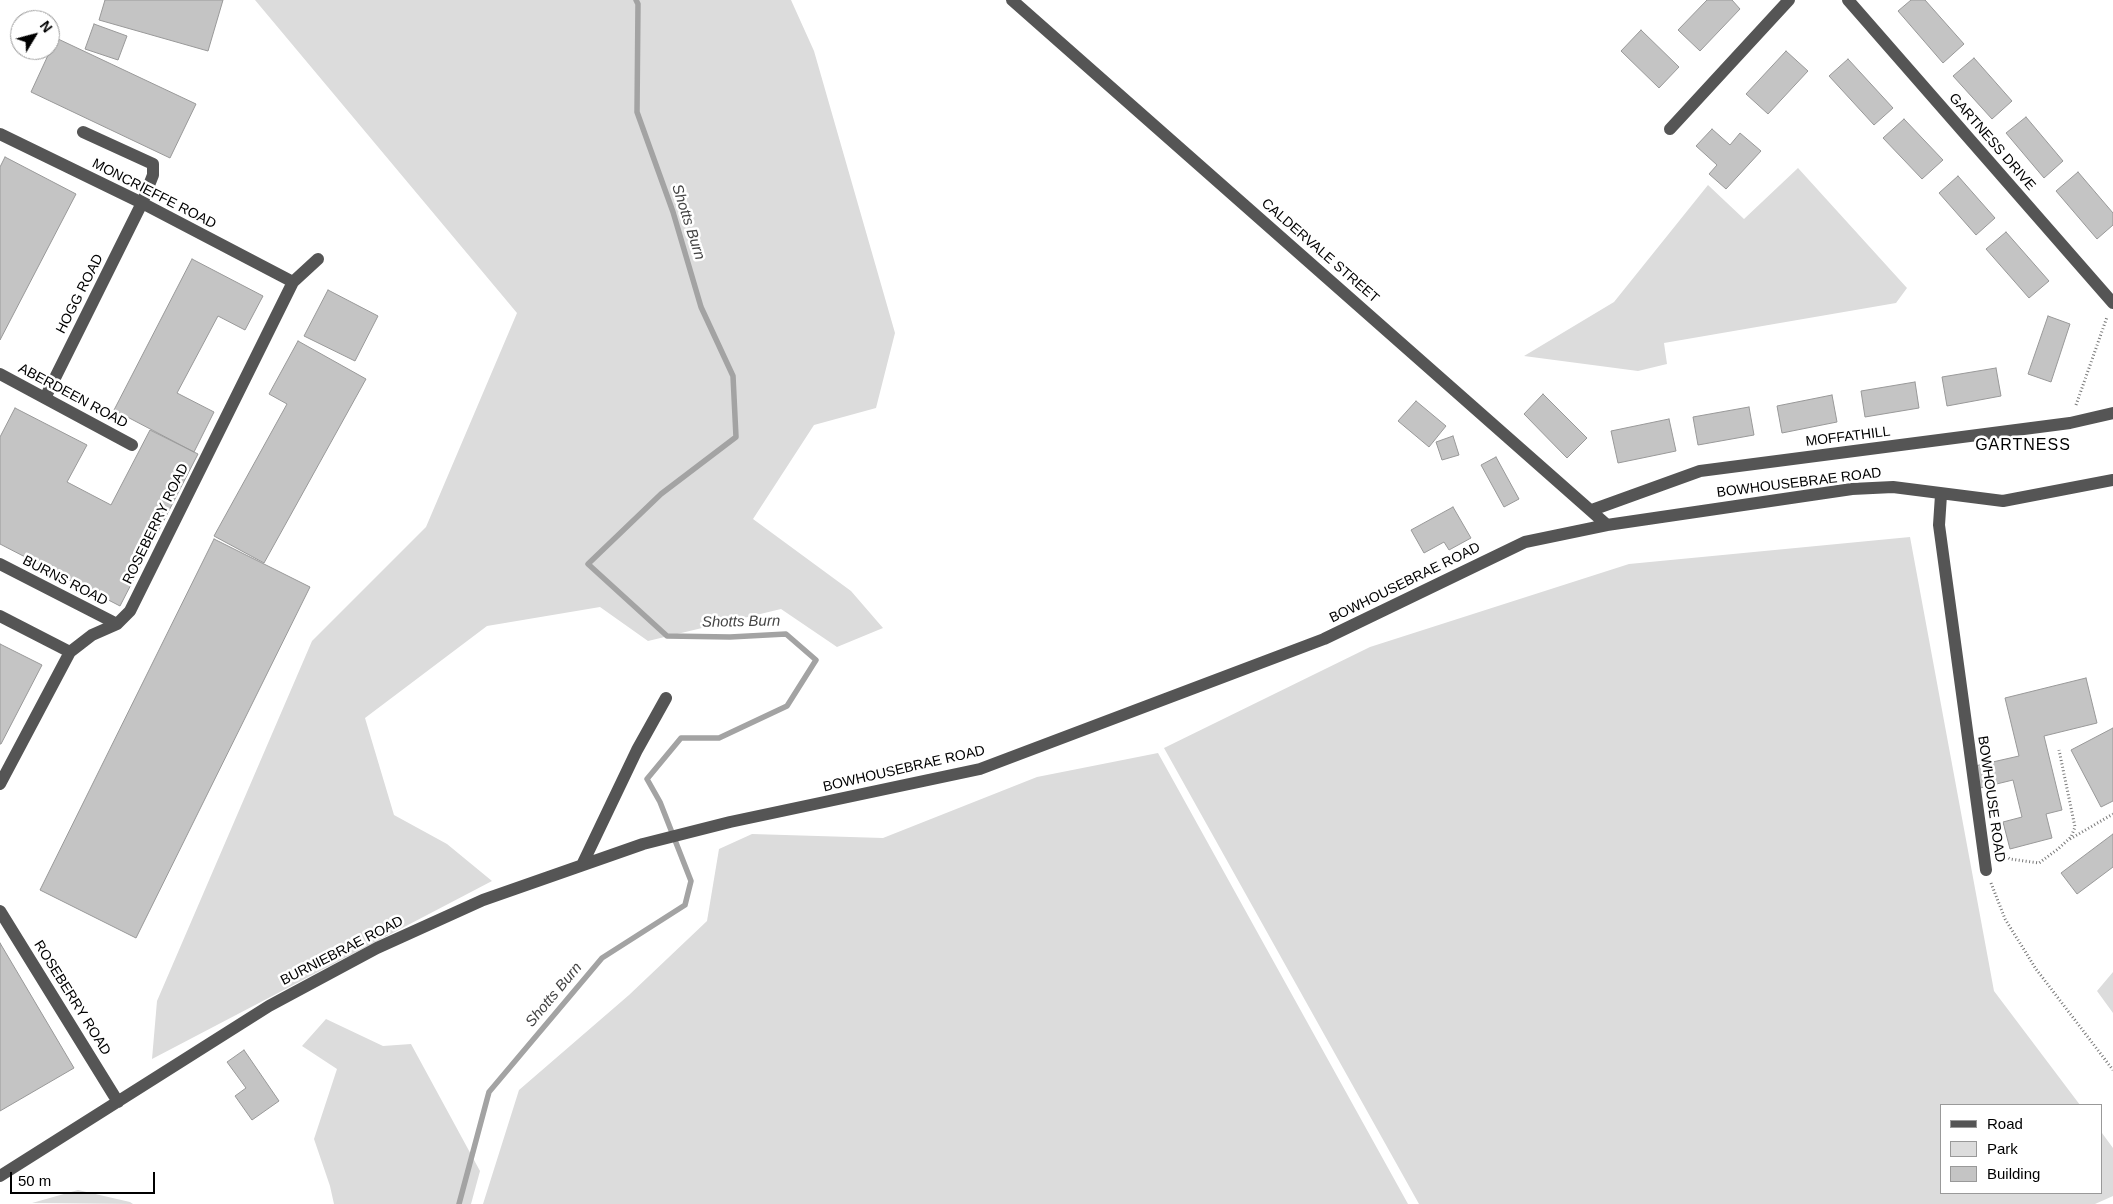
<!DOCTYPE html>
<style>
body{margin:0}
#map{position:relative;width:2113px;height:1204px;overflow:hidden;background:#fff;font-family:Arial,sans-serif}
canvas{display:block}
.legend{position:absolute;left:1940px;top:1104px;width:162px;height:90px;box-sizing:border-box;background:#fff;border:1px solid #999;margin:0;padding:6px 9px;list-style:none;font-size:15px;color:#000}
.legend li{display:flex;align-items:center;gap:10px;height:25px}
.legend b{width:25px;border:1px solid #999}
.north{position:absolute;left:10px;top:10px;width:50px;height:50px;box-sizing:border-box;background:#fff;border:1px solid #999;border-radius:50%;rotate:53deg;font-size:14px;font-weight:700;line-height:20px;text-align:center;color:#000}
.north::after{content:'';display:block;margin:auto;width:18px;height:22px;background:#000;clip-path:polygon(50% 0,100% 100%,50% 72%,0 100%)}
.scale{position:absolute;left:10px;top:1172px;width:145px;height:22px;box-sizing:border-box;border:2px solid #000;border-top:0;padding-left:6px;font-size:15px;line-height:18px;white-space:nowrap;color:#000;-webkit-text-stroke:4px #fff;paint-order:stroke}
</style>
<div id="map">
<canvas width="2113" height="1204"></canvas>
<ul class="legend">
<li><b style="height:6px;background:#555"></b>Road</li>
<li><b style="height:14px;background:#dcdcdc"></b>Park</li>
<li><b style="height:14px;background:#c4c4c4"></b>Building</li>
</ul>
<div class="north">N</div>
<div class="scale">50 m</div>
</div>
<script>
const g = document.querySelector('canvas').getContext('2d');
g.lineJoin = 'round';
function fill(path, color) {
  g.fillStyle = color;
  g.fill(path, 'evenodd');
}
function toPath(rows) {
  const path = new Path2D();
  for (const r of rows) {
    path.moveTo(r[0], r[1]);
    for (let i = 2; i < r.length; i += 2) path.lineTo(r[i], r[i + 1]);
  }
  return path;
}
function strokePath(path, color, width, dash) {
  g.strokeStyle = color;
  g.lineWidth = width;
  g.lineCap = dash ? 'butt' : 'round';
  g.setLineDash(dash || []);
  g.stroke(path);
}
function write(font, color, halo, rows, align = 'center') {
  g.font = font + ' Arial,sans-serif';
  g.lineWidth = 5;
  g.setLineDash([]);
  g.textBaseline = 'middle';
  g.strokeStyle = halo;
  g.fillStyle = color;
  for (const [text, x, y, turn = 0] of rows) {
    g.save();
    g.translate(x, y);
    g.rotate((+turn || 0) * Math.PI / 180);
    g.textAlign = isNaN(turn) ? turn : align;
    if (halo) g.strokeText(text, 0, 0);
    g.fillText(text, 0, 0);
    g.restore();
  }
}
const green = toPath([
 [255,0,791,0,814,51,895,333,876,408,814,425,753,519,851,591,883,628,837,647,781,609,648,641,600,607,487,626,365,718,394,815,447,844,492,881,152,1059,157,1001,312,641,426,527,517,313],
 [1798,168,1907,288,1896,303,1664,343,1667,364,1638,371,1524,356,1614,302,1708,185,1744,219],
 [1910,537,1994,991,2080,1105,1942,1105,1942,1193,2102,1193,2102,1133,2113,1148,2113,1196,2095,1204,1419,1204,1164,748,1370,647,1629,564],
 [1158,753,1408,1204,483,1204,519,1090,629,995,707,921,719,849,752,834,883,838,1037,777],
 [2113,972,2113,1013,2097,991],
 [326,1019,383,1046,411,1044,480,1171,471,1204,334,1204,330,1186,314,1139,337,1069,302,1046],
 [78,1190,130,1202,133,1204,32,1203]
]);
const stream = toPath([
 [459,1204,489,1092,602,958,685,905,691,881,660,802,647,779,681,738,719,738,787,706,816,660,786,634,730,637,667,636,588,564,661,494,736,437,733,376,701,307,673,212,637,112,638,4,636,0]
]);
const building = toPath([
 [105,0,223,0,208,51,99,20,105,0],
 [1707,0,1732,0,1740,9,1700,51,1678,30,1707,0],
 [1911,0,1925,0,1964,44,1943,63,1898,11,1911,0],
 [94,24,127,36,118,60,85,49,94,24],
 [1641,30,1679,67,1659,88,1621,51,1641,30],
 [56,38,196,104,170,158,31,92,56,38],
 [1786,51,1808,71,1768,114,1746,94,1786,51],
 [1974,58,2012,101,1992,119,1953,76,1974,58],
 [1848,59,1893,108,1874,125,1829,76,1848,59],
 [2026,117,2063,161,2044,178,2006,133,2026,117],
 [1904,119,1943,160,1922,179,1883,138,1904,119],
 [1712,129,1730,145,1740,133,1761,151,1726,189,1709,174,1717,165,1696,146,1712,129],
 [5,157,76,194,0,340,0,167,5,157],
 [2078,172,2113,213,2113,225,2097,239,2056,191,2078,172],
 [1958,176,1995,218,1976,235,1939,193,1958,176],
 [2006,232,2049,281,2029,298,1986,249,2006,232],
 [192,259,263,296,245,330,218,316,177,393,214,412,194,452,114,410,192,259],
 [328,290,378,316,355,361,304,336,328,290],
 [2048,316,2070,324,2051,382,2028,374,2048,316],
 [298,341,366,379,264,563,214,536,287,404,269,394,298,341],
 [1996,368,2001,396,1947,406,1942,377,1996,368],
 [1915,382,1919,408,1865,417,1861,391,1915,382],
 [1543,394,1587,438,1567,458,1524,414,1543,394],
 [1832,395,1837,422,1782,433,1777,406,1832,395],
 [1416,401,1446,426,1429,447,1398,421,1416,401],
 [1749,407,1754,435,1698,445,1693,417,1749,407],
 [15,408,87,445,67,482,111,505,150,430,198,454,120,606,0,544,0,437,15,408],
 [1669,419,1676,451,1618,463,1611,431,1669,419],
 [1453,436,1459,455,1442,460,1436,442,1453,436],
 [1496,457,1519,499,1504,507,1481,465,1496,457],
 [1453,507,1471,538,1449,550,1444,542,1424,553,1411,530,1453,507],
 [214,539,310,587,136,938,40,890,214,539],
 [0,644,42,665,1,744,0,744,0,644],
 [2086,678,2097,723,2044,736,2062,810,2046,814,2052,838,2010,849,2003,822,2022,817,2013,780,1980,788,1975,766,2019,756,2005,698,2086,678],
 [2113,728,2113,801,2101,807,2071,750,2113,728],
 [2113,834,2113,867,2077,894,2061,873,2113,834],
 [0,943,74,1068,0,1111,0,943],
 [244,1050,279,1101,252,1120,235,1096,246,1088,227,1062,244,1050]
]);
const path = toPath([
 [2076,405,2107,317],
 [2070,839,2113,814],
 [2000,852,2010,859,2039,863,2058,849,2071,837,2075,827,2059,750],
 [1991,883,2005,919,2036,969,2113,1070]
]);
const minor = toPath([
 [1012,0,1607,525],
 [1848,0,2113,303],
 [1670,129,1789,0],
 [0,134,142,203,293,282],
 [0,374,132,445],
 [45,398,142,203,153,175,153,164,83,132],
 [1941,495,1939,525,1986,870],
 [1592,510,1700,471,2070,423,2113,413],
 [0,564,117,624],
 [0,616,70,652],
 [0,784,70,652,92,635,117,624,130,611,293,282,318,259],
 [582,865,637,750,666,698],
 [0,911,118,1102],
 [0,1176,269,1006,377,948,483,900,643,844,730,822,980,769,1324,639,1525,542,1607,525,1852,489,1893,487,2003,501,2113,480]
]);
const streetNames = [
 ["GARTNESS DRIVE",1992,142,49],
 ["MONCRIEFFE ROAD",154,194,27],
 ["CALDERVALE STREET",1320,251,41],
 ["HOGG ROAD",80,294,-63],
 ["ABERDEEN ROAD",73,396,28],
 ["MOFFATHILL",1848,437,-7],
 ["BOWHOUSEBRAE ROAD",1799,483,-7],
 ["ROSEBERRY ROAD",156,524,-64],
 ["BURNS ROAD",65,581,27],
 ["BOWHOUSEBRAE ROAD",1405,583,-26],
 ["BOWHOUSEBRAE ROAD",904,769,-13],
 ["BOWHOUSE ROAD",1991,799,82],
 ["BURNIEBRAE ROAD",342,951,-27],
 ["ROSEBERRY ROAD",72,998,58]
];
const waterNames = [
 ["Shotts Burn",688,222,72],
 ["Shotts Burn",741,622,-1],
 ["Shotts Burn",554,995,-50]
];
const quarterNames = [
 ["GARTNESS",2023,446]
];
fill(green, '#dcdcdc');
strokePath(stream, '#a3a3a3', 5.5);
fill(building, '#c4c4c4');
strokePath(building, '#999', 1);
strokePath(path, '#777', 3, [1, 2.5]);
strokePath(minor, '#555', 12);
write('14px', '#000', '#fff', streetNames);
write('italic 15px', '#444', '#fff', waterNames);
g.letterSpacing = '1px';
write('16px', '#000', '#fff', quarterNames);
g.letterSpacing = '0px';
</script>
